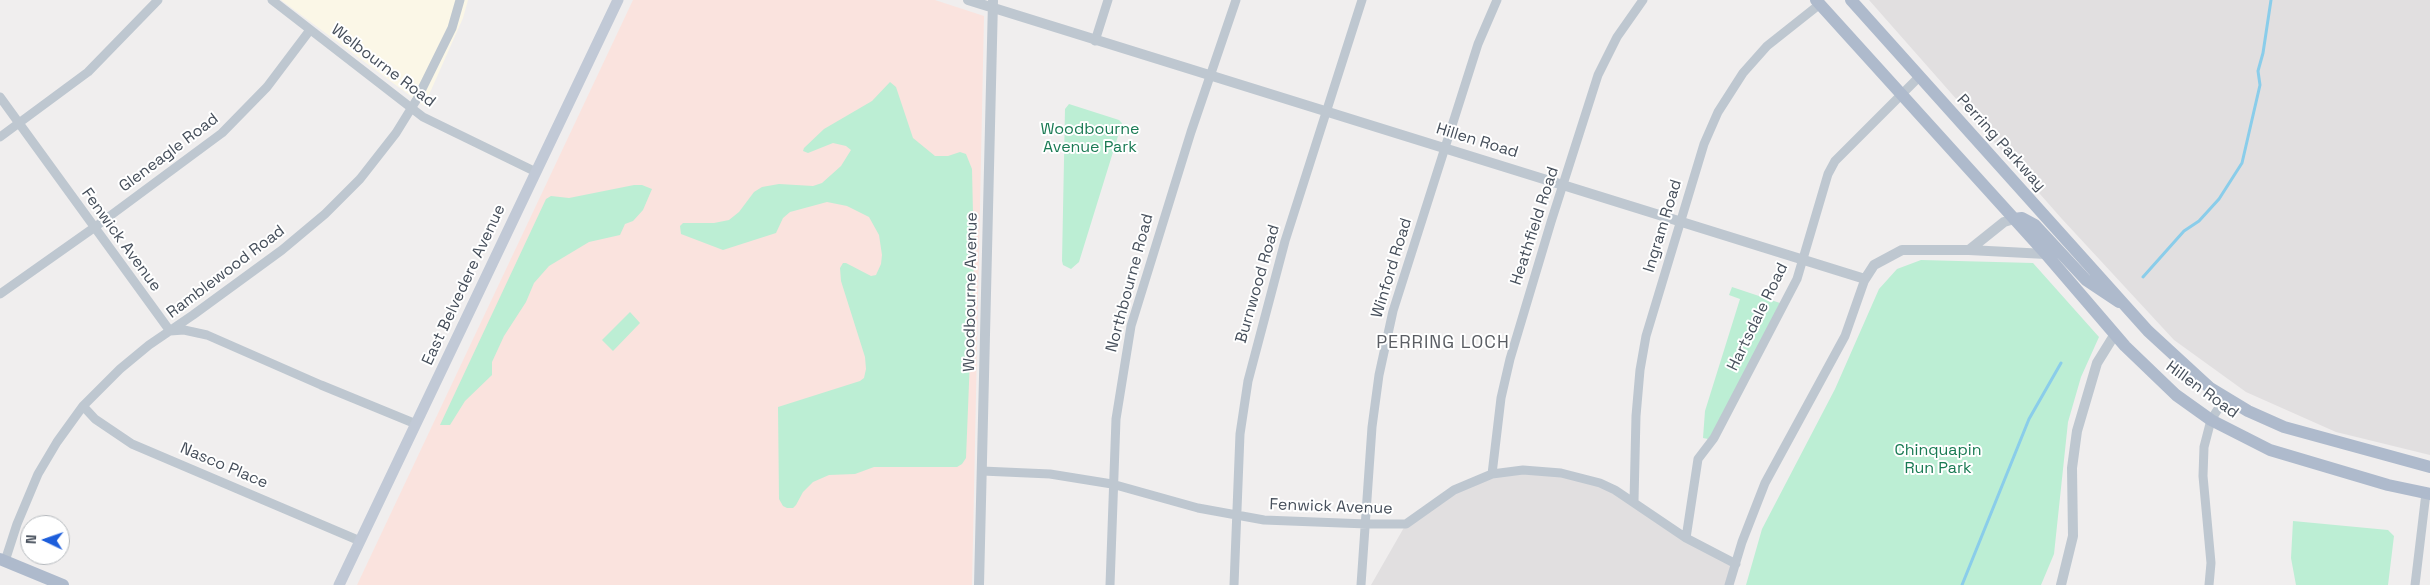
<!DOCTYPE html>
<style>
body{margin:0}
#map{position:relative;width:2430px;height:585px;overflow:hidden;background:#f0eeee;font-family:"Space Grotesk",sans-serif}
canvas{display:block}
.north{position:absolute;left:20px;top:515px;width:50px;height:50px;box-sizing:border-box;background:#fff;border:1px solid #b5b9bd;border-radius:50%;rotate:273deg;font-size:14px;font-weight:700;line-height:20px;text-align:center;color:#464f5b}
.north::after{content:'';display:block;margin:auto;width:18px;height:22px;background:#1d5edb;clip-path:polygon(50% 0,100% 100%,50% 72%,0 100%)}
</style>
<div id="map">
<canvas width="2430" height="585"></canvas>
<div class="north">N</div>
</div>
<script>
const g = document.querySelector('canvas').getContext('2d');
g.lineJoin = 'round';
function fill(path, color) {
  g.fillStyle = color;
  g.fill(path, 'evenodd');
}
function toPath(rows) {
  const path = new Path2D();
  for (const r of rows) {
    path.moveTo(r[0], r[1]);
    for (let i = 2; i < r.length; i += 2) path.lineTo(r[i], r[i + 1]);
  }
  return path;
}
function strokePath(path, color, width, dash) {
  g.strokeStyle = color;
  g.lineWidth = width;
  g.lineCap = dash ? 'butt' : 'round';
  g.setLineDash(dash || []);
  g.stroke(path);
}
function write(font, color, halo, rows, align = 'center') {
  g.font = font + ' "Space Grotesk",sans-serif';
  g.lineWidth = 4;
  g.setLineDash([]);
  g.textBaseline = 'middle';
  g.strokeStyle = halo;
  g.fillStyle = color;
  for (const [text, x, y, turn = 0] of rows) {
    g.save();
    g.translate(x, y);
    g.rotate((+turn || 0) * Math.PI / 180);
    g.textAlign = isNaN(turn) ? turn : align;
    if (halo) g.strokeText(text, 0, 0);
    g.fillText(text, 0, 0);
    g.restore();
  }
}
const commercial = toPath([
 [281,0,468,0,463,18,424,106]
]);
const education = toPath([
 [1869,0,2430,0,2430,455,2336,432,2246,392,2174,340,2062,219],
 [1565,473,1606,486,1736,564,1730,585,1371,585,1406,524,1432,505,1492,474]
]);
const medical = toPath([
 [633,0,935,0,984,16,972,585,357,585]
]);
const green = toPath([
 [890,82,896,87,913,138,935,156,948,156,960,152,966,154,972,169,974,259,966,458,962,464,957,467,874,467,855,474,829,475,813,482,803,492,796,505,793,508,787,508,783,506,779,499,778,407,860,381,864,378,866,369,865,357,841,281,840,268,843,263,846,263,871,276,876,275,881,264,882,255,879,235,869,217,847,206,827,202,790,212,783,218,776,233,723,250,681,234,680,226,683,223,714,223,729,220,739,212,754,192,762,187,779,184,813,186,822,183,841,166,851,150,846,146,833,143,808,153,803,151,804,148,824,129,872,101],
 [1069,104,1119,120,1122,123,1079,262,1071,269,1063,265,1062,261,1065,109],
 [634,185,642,185,652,189,643,210,633,221,625,224,620,235,589,242,549,266,534,283,526,302,504,336,492,362,492,375,465,401,450,425,440,425,546,199,551,196,569,198],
 [1921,260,2033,263,2099,337,2081,377,2068,422,2054,554,2041,585,1746,585,1762,529,1835,389,1879,289,1897,269],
 [1732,287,1780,303,1711,437,1708,439,1703,438,1705,411,1740,299,1729,295],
 [630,312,640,323,613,351,602,340],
 [2293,521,2388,530,2394,536,2388,585,2296,585,2291,558]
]);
const stream = toPath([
 [2143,277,2184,231,2199,221,2219,199,2242,163,2260,85,2258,71,2263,53,2271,0],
 [1962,585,2029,419,2061,363]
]);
const minor = toPath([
 [272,0,423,117,536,172],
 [1095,41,1108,0],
 [0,97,170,331,184,330,207,335,321,385,416,424],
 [0,137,88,72,158,0],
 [0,294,95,227,222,133,267,87,310,30],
 [83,406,95,419,132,444,360,541],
 [982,471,1050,474,1112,484,1198,508,1264,520,1367,524,1406,524,1454,490,1492,474,1523,470,1561,473,1600,483,1615,490,1686,538,1736,564],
 [1492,474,1501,398,1510,359,1551,222,1598,75,1617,37,1643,0],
 [1634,501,1636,416,1640,370,1646,336,1704,144,1718,112,1743,73,1767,46,1820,4],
 [1686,538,1698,459,1714,438,1797,279,1828,174,1835,161,1919,77],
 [5,561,17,524,38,474,57,442,83,406,120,369,149,345,193,315,282,250,325,214,360,179,396,133,417,99,452,28,460,0],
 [1110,585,1116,419,1131,326,1191,132,1236,0],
 [1234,585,1240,434,1248,381,1285,241,1362,0],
 [1361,585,1372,427,1379,375,1393,311,1478,44,1497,0],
 [1729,585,1742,542,1765,483,1845,336,1865,279],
 [2209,585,2211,563,2203,476,2204,447,2211,420,2225,398],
 [2415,585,2426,493]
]);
const tertiary = toPath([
 [968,0,1865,279,1874,265,1902,250,1969,250,2046,254],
 [1969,250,2004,222,2014,219],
 [979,585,993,1],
 [2061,585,2073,536,2072,468,2077,431,2097,363,2115,334]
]);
const secondary = toPath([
 [339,585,618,0]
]);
const primary = toPath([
 [1816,0,2046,254,2125,346,2176,395,2211,420,2270,450,2388,485,2430,494],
 [1851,0,2148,331,2210,388,2248,411,2284,427,2430,467],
 [2014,219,2022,218,2035,225,2086,280,2119,302],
 [0,559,63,585]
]);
const streetNames = [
 ["Welbourne Road",383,66,37],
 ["Hillen Road",1477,141,17],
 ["Perring Parkway",2001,143,48],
 ["Gleneagle Road",169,153,-37],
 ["Heathfield Road",1535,226,-72],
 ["Ingram Road",1663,226,-73],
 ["Fenwick Avenue",121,240,54],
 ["Winford Road",1392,268,-73],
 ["Ramblewood Road",226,272,-37],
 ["Northbourne Road",1130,283,-75],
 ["Burnwood Road",1258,284,-74],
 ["East Belvedere Avenue",464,285,-65],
 ["Woodbourne Avenue",971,292,-89],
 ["Hartsdale Road",1758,317,-64],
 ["Hillen Road",2202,390,36],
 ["Nasco Place",224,466,23],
 ["Fenwick Avenue",1331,507,2]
];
const parkNames = [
 ["Woodbourne",1090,130],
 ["Avenue Park",1090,148],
 ["Chinquapin",1938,451],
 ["Run Park",1938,469]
];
const neighbourhoodNames = [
 ["PERRING LOCH",1443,343]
];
fill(commercial, '#fbf7e7');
fill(education, '#e1dfe0');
fill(medical, '#fae3de');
fill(green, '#bceed4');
strokePath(stream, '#8acdea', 3);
strokePath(minor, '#bec7d0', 9);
strokePath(tertiary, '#bec7d0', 10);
strokePath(secondary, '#c1c9d6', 11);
strokePath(primary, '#aebacc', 12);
write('16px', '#464f5b', '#fff', streetNames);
write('16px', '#197a53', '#fff', parkNames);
g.letterSpacing = '1px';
write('18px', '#5a5d63', '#fff', neighbourhoodNames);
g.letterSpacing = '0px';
</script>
